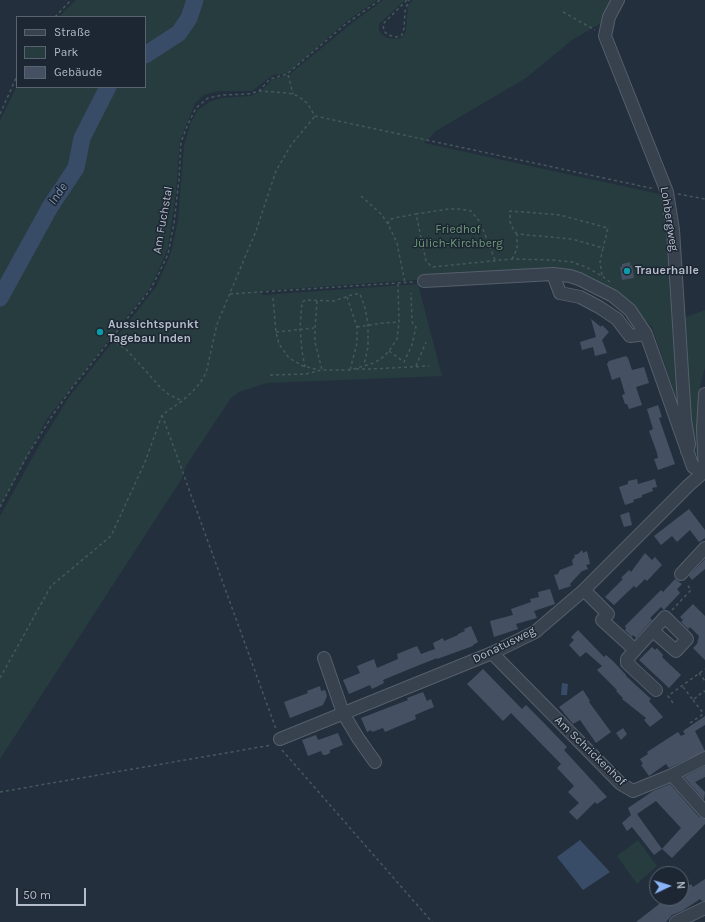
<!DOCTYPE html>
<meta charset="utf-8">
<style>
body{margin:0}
#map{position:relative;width:705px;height:922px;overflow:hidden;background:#242f3e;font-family:Karla,sans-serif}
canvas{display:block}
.legend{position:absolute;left:16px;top:16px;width:130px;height:72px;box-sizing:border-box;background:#1d2633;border:1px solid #59626f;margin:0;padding:5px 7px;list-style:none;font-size:12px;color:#b4bcc9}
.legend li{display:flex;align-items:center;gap:8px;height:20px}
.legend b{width:20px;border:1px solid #59626f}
.north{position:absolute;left:649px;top:866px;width:40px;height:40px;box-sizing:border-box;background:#1d2633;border:1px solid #59626f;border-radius:50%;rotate:86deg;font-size:11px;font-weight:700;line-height:16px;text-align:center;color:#b4bcc9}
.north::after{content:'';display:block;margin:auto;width:14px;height:18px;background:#8ab4f8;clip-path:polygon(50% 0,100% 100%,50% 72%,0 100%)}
.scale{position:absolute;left:16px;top:888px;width:70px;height:18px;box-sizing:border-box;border:2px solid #b4bcc9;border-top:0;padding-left:5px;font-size:12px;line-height:14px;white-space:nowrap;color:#b4bcc9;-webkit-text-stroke:3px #1d2633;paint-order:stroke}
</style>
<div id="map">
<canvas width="705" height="922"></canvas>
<ul class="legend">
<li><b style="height:5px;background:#38414e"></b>Straße</li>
<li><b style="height:11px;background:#263c3f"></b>Park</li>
<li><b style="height:11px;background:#455162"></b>Gebäude</li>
</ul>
<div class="north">N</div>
<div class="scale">50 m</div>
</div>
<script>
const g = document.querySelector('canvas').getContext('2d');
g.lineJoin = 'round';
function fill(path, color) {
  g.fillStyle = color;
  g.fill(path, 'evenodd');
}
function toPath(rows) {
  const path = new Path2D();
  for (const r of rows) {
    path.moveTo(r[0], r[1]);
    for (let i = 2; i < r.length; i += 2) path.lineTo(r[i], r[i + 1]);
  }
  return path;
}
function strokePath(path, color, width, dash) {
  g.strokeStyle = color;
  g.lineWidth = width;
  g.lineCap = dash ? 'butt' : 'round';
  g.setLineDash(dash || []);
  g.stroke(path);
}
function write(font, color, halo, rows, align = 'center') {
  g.font = font + ' Karla,sans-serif';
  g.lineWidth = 3;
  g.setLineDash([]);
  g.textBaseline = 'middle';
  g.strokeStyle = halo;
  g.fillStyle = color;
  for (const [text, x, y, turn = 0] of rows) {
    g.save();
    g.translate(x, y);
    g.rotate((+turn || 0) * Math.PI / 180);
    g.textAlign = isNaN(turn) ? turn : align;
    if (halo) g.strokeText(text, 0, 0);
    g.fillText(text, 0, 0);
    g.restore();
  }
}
const green = toPath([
 [76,0,377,0,347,21,287,74,273,75,252,91,218,91,204,95,195,103,180,141,176,192,168,248,161,265,149,289,47,419,0,507,0,120,17,86,17,87,145,87,145,17,59,17],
 [383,0,405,0,379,24,379,30,381,34,387,38,395,39,400,38,404,35,406,30,408,5,413,0,614,0,605,21,572,40,526,78,436,131,424,143,664,195,677,401,652,327,623,299,555,270,262,291,262,295,418,284,442,376,267,383,239,392,231,398,186,466,181,480,0,759,0,516,40,444,69,397,156,287,171,253,178,220,184,146,190,124,198,110,209,102,221,98,250,96,260,92,273,79,290,74,352,23],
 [705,310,705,368,701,382,697,415,699,452,697,455,695,455,692,449,683,318],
 [638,840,657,866,637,884,617,856]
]);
const water = toPath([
 [562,683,568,684,567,695,561,695],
 [580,840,610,872,583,890,557,857]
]);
const river = toPath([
 [145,55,179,33,189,18,195,0],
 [0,298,50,207,76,168,82,138,108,87]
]);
const building = toPath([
 [630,262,630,266,632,265,634,278,622,280,620,267,622,267,622,264],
 [591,319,601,327,602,325,609,332,602,340,607,353,595,356,593,347,582,350,580,342,596,337],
 [626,356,628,358,632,370,644,367,649,383,636,387,642,405,629,409,627,404,625,404,622,395,625,394,620,377,612,380,607,364,609,361],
 [658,405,662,417,659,418,675,464,658,470,654,459,658,458,657,453,649,431,653,429,647,409],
 [637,479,638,484,655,479,657,487,652,488,653,491,642,495,642,497,633,500,634,502,625,505,619,487,628,484,628,481],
 [689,509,705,530,705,538,699,542,690,530,677,542,672,536,661,545,654,536],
 [629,512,632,525,624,527,620,515],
 [582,550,583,553,587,551,590,564,586,565,588,569,582,571,570,584,571,586,559,590,554,575,558,574,560,570,573,565,572,560,575,557,574,555,578,554],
 [645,553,652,560,655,557,662,565,647,581,645,579,636,588,634,586,614,605,605,597,623,579,621,578,629,570,631,572],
 [705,559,705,569,692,580,689,576],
 [675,579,682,584,677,589,680,593,664,610,661,607,650,618,652,620,636,638,633,635,632,637,625,630,626,628,625,626,661,590,663,592],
 [550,589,555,604,534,611,537,618,516,624,518,629,494,637,490,621,513,615,511,609,531,602,530,599,539,597,538,592],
 [693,604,705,616,705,660,693,648,697,644,699,636,690,627,688,629,681,622,683,620,680,617],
 [471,626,478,642,473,645,473,646,437,659,437,658,407,670,383,680,384,683,372,689,370,685,349,694,343,680,360,673,357,666,374,659,377,668,398,659,397,654,417,646,421,654,435,649,433,643,443,638,444,641,458,635,458,634,465,631,464,629],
 [578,630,604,657,606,655,613,661,626,675,626,676,651,699,649,701,663,717,650,727,644,720,646,718,622,699,623,698,616,691,617,690,597,670,602,666,586,652,580,657,569,645,574,640,571,637],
 [652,647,655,650,657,648,663,655,662,657,681,675,669,688,639,660],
 [483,669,522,709,526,705,543,722,567,747,564,750,607,797,597,804,595,802,577,820,569,812,579,803,568,792,574,786,557,768,561,764,511,713,503,721,467,684],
 [320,686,321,691,325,690,327,696,323,705,290,718,284,702,308,693,307,691],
 [583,690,590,701,589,702,611,732,596,743,580,720,573,724,559,707],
 [423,692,427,701,431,699,434,707,415,715,416,719,385,732,383,728,372,732,371,730,367,732,361,718,408,700,407,698],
 [705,716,705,725,695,731,705,751,669,768,666,764,649,776,641,765,643,764,640,759,648,754,647,752,678,732,681,736,685,734,683,731],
 [623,728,627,734,621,740,616,733],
 [338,733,343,745,330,750,330,753,326,755,323,755,321,751,308,756,302,740,316,735,318,740],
 [705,766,705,777,695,782,705,792,704,800,684,777],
 [670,784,699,817,705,819,705,824,672,858,662,849,681,828,656,801,637,814,662,849,654,855,632,827,627,831,622,823,631,815,628,808,653,791],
 [705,879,705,901,702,901,700,899,682,911,672,915,666,922,636,922,663,901,665,905,676,898,681,898,681,895,685,892,683,889,691,884,693,887]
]);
const path = toPath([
 [407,0,383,24,384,31,388,35,396,37,402,35,404,28,405,11,409,0],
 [563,12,595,30],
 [55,17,71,0],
 [288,75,293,94],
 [259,91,288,93,298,96,307,103,315,116,655,189],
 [0,114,17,76],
 [678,194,705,199],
 [361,196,381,214,388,224,397,243,405,283],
 [388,224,389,220,394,218,416,214],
 [517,234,514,231,510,222,510,211,560,215,608,228,603,248],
 [512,259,517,249,517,234,572,239,603,248,600,262,602,276],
 [495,260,480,222,471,211,461,209,449,209,416,214,426,261,432,267,512,259,553,260,572,262,586,267,602,276,610,282],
 [230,294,413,282],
 [347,297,357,327,357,343,350,370],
 [273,298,276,332,279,344,289,358,303,366,319,370],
 [317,301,315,328,315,342,322,370],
 [357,327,383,323,399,322],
 [276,332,314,328],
 [111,339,127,350,160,387,168,394,182,401],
 [389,351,404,362,412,345,416,327,413,324,412,321,411,293],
 [416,366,426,342],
 [305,367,302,351,300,328,302,302,306,300,334,301,354,294,360,294,365,308,368,324,368,347,364,365],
 [356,369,371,369,429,366],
 [270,375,306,374,321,370,350,370,374,363,382,358,389,351,397,339,399,322,398,284],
 [162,415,276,729],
 [0,507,27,456,52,416,72,388,150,290,159,273,168,254,174,223,179,179,181,142,188,124,196,108,208,98,223,95,249,94,259,91,270,79,287,74,347,23,380,0],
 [672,610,691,590,686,583],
 [699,673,705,681],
 [0,678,51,586,111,536,145,462,162,415,182,401,192,392,200,383,206,373,217,324,256,231,276,171,291,145,315,116],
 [683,687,693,700,704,691,705,692],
 [693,700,704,714],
 [673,703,668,696,705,669],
 [690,723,705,713],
 [282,750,432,922],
 [0,792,272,745]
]);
const minor = toPath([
 [618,0,609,17,605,36,667,192,673,230,685,420,689,444,687,451],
 [553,274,560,293,580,297,599,307,617,319,630,336,646,334],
 [424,281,553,274,570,276,579,279,613,296,630,310,646,334,693,467,705,471],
 [705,394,703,429,705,471],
 [681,574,705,548],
 [584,590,608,614,602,620,635,650,665,617,687,639,676,651,653,631],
 [635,650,627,659,627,663,656,690],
 [492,653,621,784,633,791,672,775,705,758],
 [324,658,343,713,358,738,375,762],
 [280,739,492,653,535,632,584,590,689,485,705,471],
 [672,775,705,812],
 [676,922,705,908]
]);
const markers = [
 [627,271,4,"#0f9aa8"],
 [100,332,4,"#0f9aa8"]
];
const streetNames = [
 ["Lohbergweg",669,219,81],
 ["Am Fuchstal",163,220,-80],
 ["Donatusweg",504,645,-26],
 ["Am Schrickenhof",590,751,44]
];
const parkNames = [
 ["Friedhof",458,230],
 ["Jülich-Kirchberg",458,244]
];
const poiNames = [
 ["Trauerhalle",635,271],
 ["Aussichtspunkt",108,325],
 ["Tagebau Inden",108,339]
];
const waterNames = [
 ["Inde",58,194,-56]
];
fill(green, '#263c3f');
fill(water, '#394c67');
strokePath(river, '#394c67', 17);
fill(building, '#455162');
strokePath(minor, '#565f6c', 14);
strokePath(path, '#44595c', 1.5, [3, 3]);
strokePath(minor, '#38414e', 12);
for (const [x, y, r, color] of markers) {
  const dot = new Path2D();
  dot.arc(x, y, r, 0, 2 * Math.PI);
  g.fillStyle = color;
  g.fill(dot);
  strokePath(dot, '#1d2633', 1.5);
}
write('12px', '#b4bcc9', '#1d2633', streetNames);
write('12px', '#6b9a76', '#1d2633', parkNames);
write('bold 12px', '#b4bcc9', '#1d2633', poiNames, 'left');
write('italic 13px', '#7c92b1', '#1d2633', waterNames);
</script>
